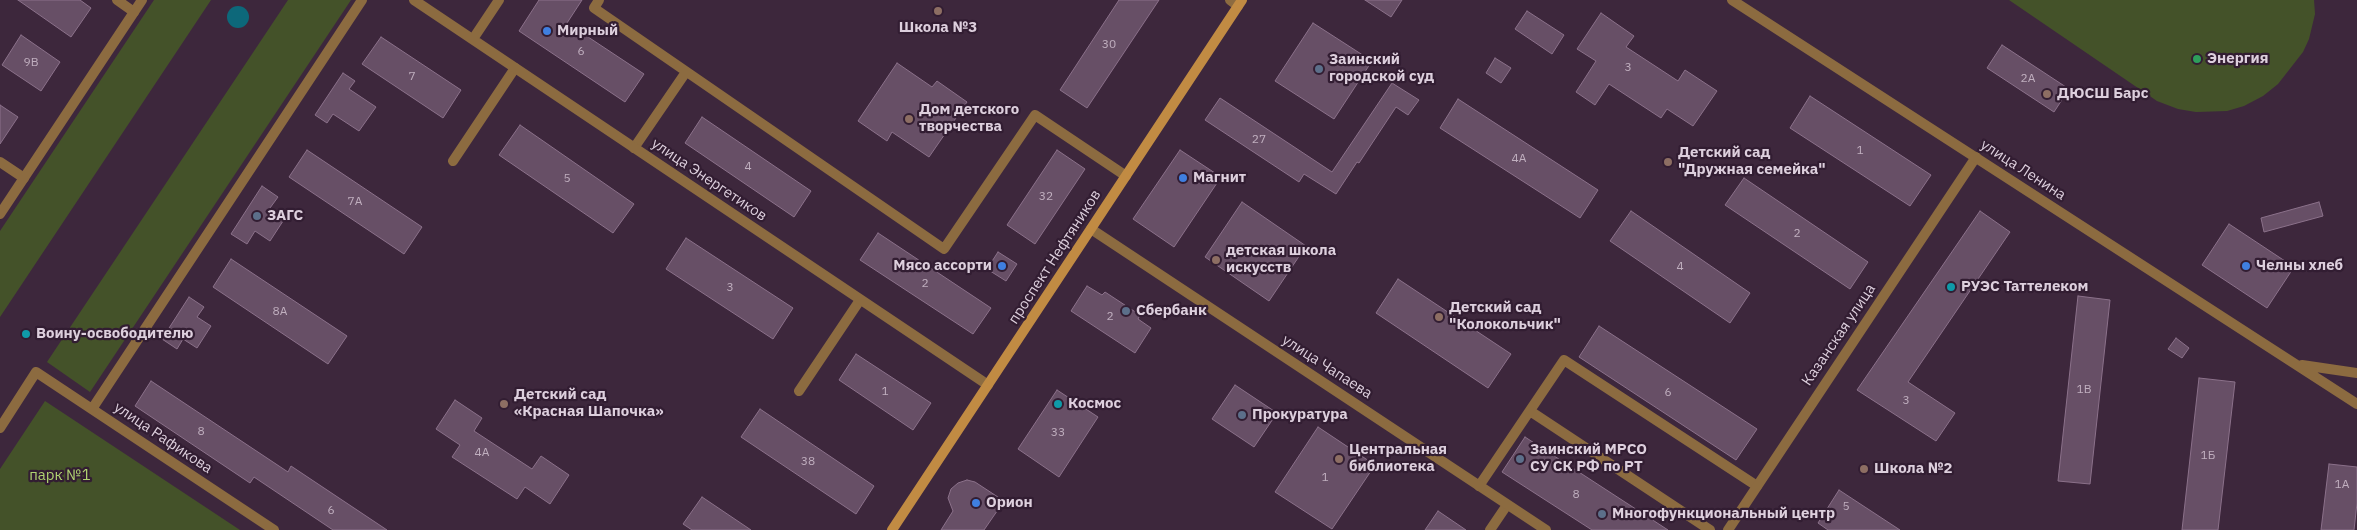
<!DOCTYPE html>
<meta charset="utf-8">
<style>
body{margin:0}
canvas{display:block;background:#3d273c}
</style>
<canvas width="2357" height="530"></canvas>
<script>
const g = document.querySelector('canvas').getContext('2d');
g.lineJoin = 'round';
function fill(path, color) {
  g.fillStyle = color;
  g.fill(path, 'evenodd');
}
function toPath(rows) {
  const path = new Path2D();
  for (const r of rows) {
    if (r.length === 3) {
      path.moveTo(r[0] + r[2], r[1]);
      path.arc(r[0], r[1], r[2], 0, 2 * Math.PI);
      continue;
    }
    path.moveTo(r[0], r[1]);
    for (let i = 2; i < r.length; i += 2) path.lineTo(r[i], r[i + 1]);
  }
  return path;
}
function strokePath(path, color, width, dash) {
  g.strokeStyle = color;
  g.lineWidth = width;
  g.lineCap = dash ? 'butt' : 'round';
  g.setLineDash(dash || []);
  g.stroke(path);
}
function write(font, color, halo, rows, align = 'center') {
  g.font = font + ' "IBM Plex Sans",sans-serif';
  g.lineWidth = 4.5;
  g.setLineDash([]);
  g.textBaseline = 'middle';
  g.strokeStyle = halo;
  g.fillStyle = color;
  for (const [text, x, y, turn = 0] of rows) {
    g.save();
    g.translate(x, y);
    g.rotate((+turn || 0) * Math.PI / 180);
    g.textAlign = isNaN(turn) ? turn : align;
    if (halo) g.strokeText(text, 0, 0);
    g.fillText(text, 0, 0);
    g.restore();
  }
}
const green = toPath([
 [154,0,211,0,0,317,0,231],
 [288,0,351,0,90,392,47,362],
 [2009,0,2314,0,2315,14,2309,39,2303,52,2278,84,2263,96,2244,106,2227,111,2196,112,2178,109,2157,101],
 [45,401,240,530,0,530,0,469]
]);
const water = toPath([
 [238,17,11]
]);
const building = toPath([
 [18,0,80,0,91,8,71,37,18,0],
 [539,0,582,0,567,23,644,74,625,102,519,31,539,0],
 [1119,0,1159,0,1087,108,1060,90,1119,0],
 [1365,0,1402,0,1391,17,1365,0],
 [1527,11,1564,35,1552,54,1515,29,1527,11],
 [1601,13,1634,36,1626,47,1678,81,1685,70,1717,91,1693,126,1667,109,1661,118,1609,84,1595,105,1576,92,1596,61,1577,49,1601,13],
 [1313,23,1372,61,1334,119,1275,81,1313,23],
 [21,35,60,62,41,91,2,65,21,35],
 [381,37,461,90,443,118,362,64,381,37],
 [2002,45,2069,89,2054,112,1987,68,2002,45],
 [1495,58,1511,68,1501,83,1486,73,1495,58],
 [897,63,932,87,937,81,967,102,929,157,892,132,887,141,858,121,897,63],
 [343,73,355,81,349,89,376,107,359,131,333,114,327,123,315,115,343,73],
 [1392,83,1419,100,1408,115,1396,107,1359,163,1357,162,1336,194,1304,174,1299,182,1205,120,1220,98,1332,172,1392,83],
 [1810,96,1931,175,1910,206,1790,128,1810,96],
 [1458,99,1598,190,1580,218,1440,128,1458,99],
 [0,105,18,117,0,144,0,105],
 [702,117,811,191,794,217,685,143,702,117],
 [520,125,634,204,613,233,499,155,520,125],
 [307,150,422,227,404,254,289,177,307,150],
 [1057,150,1085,169,1035,244,1007,225,1057,150],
 [1180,150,1221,177,1174,247,1133,219,1180,150],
 [1744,178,1868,262,1850,289,1725,205,1744,178],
 [262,186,278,197,270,208,285,218,270,241,255,231,247,244,231,234,262,186],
 [1242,202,1306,246,1269,301,1205,257,1242,202],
 [2319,202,2323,216,2264,232,2261,218,2319,202],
 [1631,211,1750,293,1730,323,1610,241,1631,211],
 [1980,211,2010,232,1908,382,1955,413,1936,441,1857,390,1980,211],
 [2229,224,2294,267,2267,308,2202,265,2229,224],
 [878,233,991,308,973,334,860,260,878,233],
 [686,238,793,308,773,339,666,269,686,238],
 [998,252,1017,264,1006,281,987,269,998,252],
 [231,259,347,336,328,364,213,287,231,259],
 [1398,279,1511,354,1488,388,1376,313,1398,279],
 [1087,286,1102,295,1105,292,1140,315,1138,319,1151,328,1135,353,1071,311,1087,286],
 [2078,296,2110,300,2090,484,2058,481,2078,296],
 [189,297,204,307,197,317,211,326,197,348,183,339,177,349,162,339,189,297],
 [1599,326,1757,429,1736,460,1579,357,1599,326],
 [2176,338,2189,348,2182,358,2168,349,2176,338],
 [856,354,931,403,913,430,839,380,856,354],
 [2199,378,2235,382,2218,530,2182,530,2199,378],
 [151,381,288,472,291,466,387,530,333,530,254,477,250,483,135,406,151,381],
 [1235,385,1277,413,1254,447,1212,419,1235,385],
 [1057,390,1098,417,1059,477,1018,449,1057,390],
 [455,400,482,418,474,431,532,469,541,456,569,475,550,504,525,487,517,499,452,457,460,445,436,429,455,400],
 [760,409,874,486,856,514,741,437,760,409],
 [1318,427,1375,465,1332,529,1275,492,1318,427],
 [1525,437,1668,530,1592,530,1502,472,1525,437],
 [2329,464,2357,467,2357,503,2354,530,2321,530,2329,464],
 [967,480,975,482,1004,501,984,530,941,530,953,511,948,498,951,489,958,483,967,480],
 [1839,490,1900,530,1828,530,1818,523,1839,490],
 [702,497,751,530,692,530,683,524,702,497],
 [1438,511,1466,530,1425,530,1438,511]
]);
const service = toPath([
 [117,0,134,12],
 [599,0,594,8,944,249,1035,115,1126,176],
 [1230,0,1238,6],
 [634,148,686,72],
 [453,161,515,68],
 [0,162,24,178],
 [799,391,860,300],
 [1530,411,1710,530],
 [1479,486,1564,360,1757,486],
 [1490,530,1507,505]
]);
const minor = toPath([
 [414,0,988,385],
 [473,39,499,0],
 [0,214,142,0],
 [1091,229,1546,530],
 [92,409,362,0],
 [0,428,36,372,274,530],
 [1728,530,1976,157]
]);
const tertiary = toPath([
 [1732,0,2357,404],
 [2302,365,2357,373]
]);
const secondary = toPath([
 [892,530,1242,0]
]);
const markers = [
 [938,11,5,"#8d6e63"],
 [547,31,5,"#3f7fe0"],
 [2197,59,5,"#2e9e5b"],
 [1319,69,5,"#5c6f8a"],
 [2047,94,5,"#8d6e63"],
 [909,119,5,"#8d6e63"],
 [1668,162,5,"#8d6e63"],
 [1183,178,5,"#3f7fe0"],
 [257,216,5,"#5c6f8a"],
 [1216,260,5,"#8d6e63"],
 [1002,266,5,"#3f7fe0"],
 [2246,266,5,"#3f7fe0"],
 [1951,287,5,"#0f9aa8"],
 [1126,311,5,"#5c6f8a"],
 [1439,317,5,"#8d6e63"],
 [26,334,5,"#0f9aa8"],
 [504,404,5,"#8d6e63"],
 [1058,404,5,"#0f9aa8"],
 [1242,415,5,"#5c6f8a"],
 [1339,459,5,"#8d6e63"],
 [1520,459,5,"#5c6f8a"],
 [1864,469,5,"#8d6e63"],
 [976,503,5,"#3f7fe0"],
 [1602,514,5,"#5c6f8a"]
];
const numberNames = [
 ["30",1109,45],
 ["6",581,52],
 ["9В",31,63],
 ["3",1628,68],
 ["7",412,77],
 ["2А",2028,79],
 ["27",1259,140],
 ["1",1860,151],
 ["4А",1519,159],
 ["4",748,167],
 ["5",567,179],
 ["32",1046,197],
 ["7А",355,202],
 ["2",1797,234],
 ["4",1680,267],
 ["2",925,284],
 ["3",730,288],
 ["8А",280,312],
 ["2",1110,317],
 ["1В",2084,390],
 ["1",885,392],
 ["6",1668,393],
 ["3",1906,401],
 ["8",201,432],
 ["33",1058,433],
 ["4А",482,453],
 ["1Б",2208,456],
 ["38",808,462],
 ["1",1325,478],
 ["1А",2342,485],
 ["8",1576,495],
 ["5",1846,507],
 ["6",331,511]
];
const poiNames = [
 ["Школа №3",938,28,"center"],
 ["Мирный",557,31],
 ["Энергия",2207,59],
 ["Заинский",1329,60],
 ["городской суд",1329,77],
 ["ДЮСШ Барс",2057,94],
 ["Дом детского",919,110],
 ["творчества",919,127],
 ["Детский сад",1678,153],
 ["\"Дружная семейка\"",1678,170],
 ["Магнит",1193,178],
 ["ЗАГС",267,216],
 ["детская школа",1226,251],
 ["искусств",1226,268],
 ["Мясо ассорти",992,266,"right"],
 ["Челны хлеб",2256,266],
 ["РУЭС Таттелеком",1961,287],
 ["Детский сад",1449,308],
 ["\"Колокольчик\"",1449,325],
 ["Сбербанк",1136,311],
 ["Воину-освободителю",36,334],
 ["Детский сад",514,395],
 ["«Красная Шапочка»",514,412],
 ["Космос",1068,404],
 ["Прокуратура",1252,415],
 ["Центральная",1349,450],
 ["библиотека",1349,467],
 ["Заинский МРСО",1530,450],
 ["СУ СК РФ по РТ",1530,467],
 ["Школа №2",1874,469],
 ["Орион",986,503],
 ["Многофункциональный центр",1612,514]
];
const streetNames = [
 ["улица Ленина",2023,170,33],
 ["улица Энергетиков",709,180,34],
 ["проспект Нефтяников",1055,257,-57],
 ["Казанская улица",1839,335,-56],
 ["улица Чапаева",1327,367,33],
 ["улица Рафикова",163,438,34]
];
const parkNames = [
 ["парк №1",60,476]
];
fill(green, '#445229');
fill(water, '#0d687a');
fill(building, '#674f66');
strokePath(building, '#8b718a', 1);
strokePath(service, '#8c6b40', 10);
strokePath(minor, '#8c6b40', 10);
strokePath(tertiary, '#8c6b40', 10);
strokePath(secondary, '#c18b43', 10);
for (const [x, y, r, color] of markers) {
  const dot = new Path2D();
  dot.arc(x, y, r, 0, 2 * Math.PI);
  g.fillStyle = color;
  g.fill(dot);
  strokePath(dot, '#321d32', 2);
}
write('12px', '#c0afbf', null, numberNames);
write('bold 15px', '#ddcfdd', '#321d32', poiNames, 'left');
write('15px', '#ddcfdd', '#321d32', streetNames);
write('15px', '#afd270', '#321d32', parkNames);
</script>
